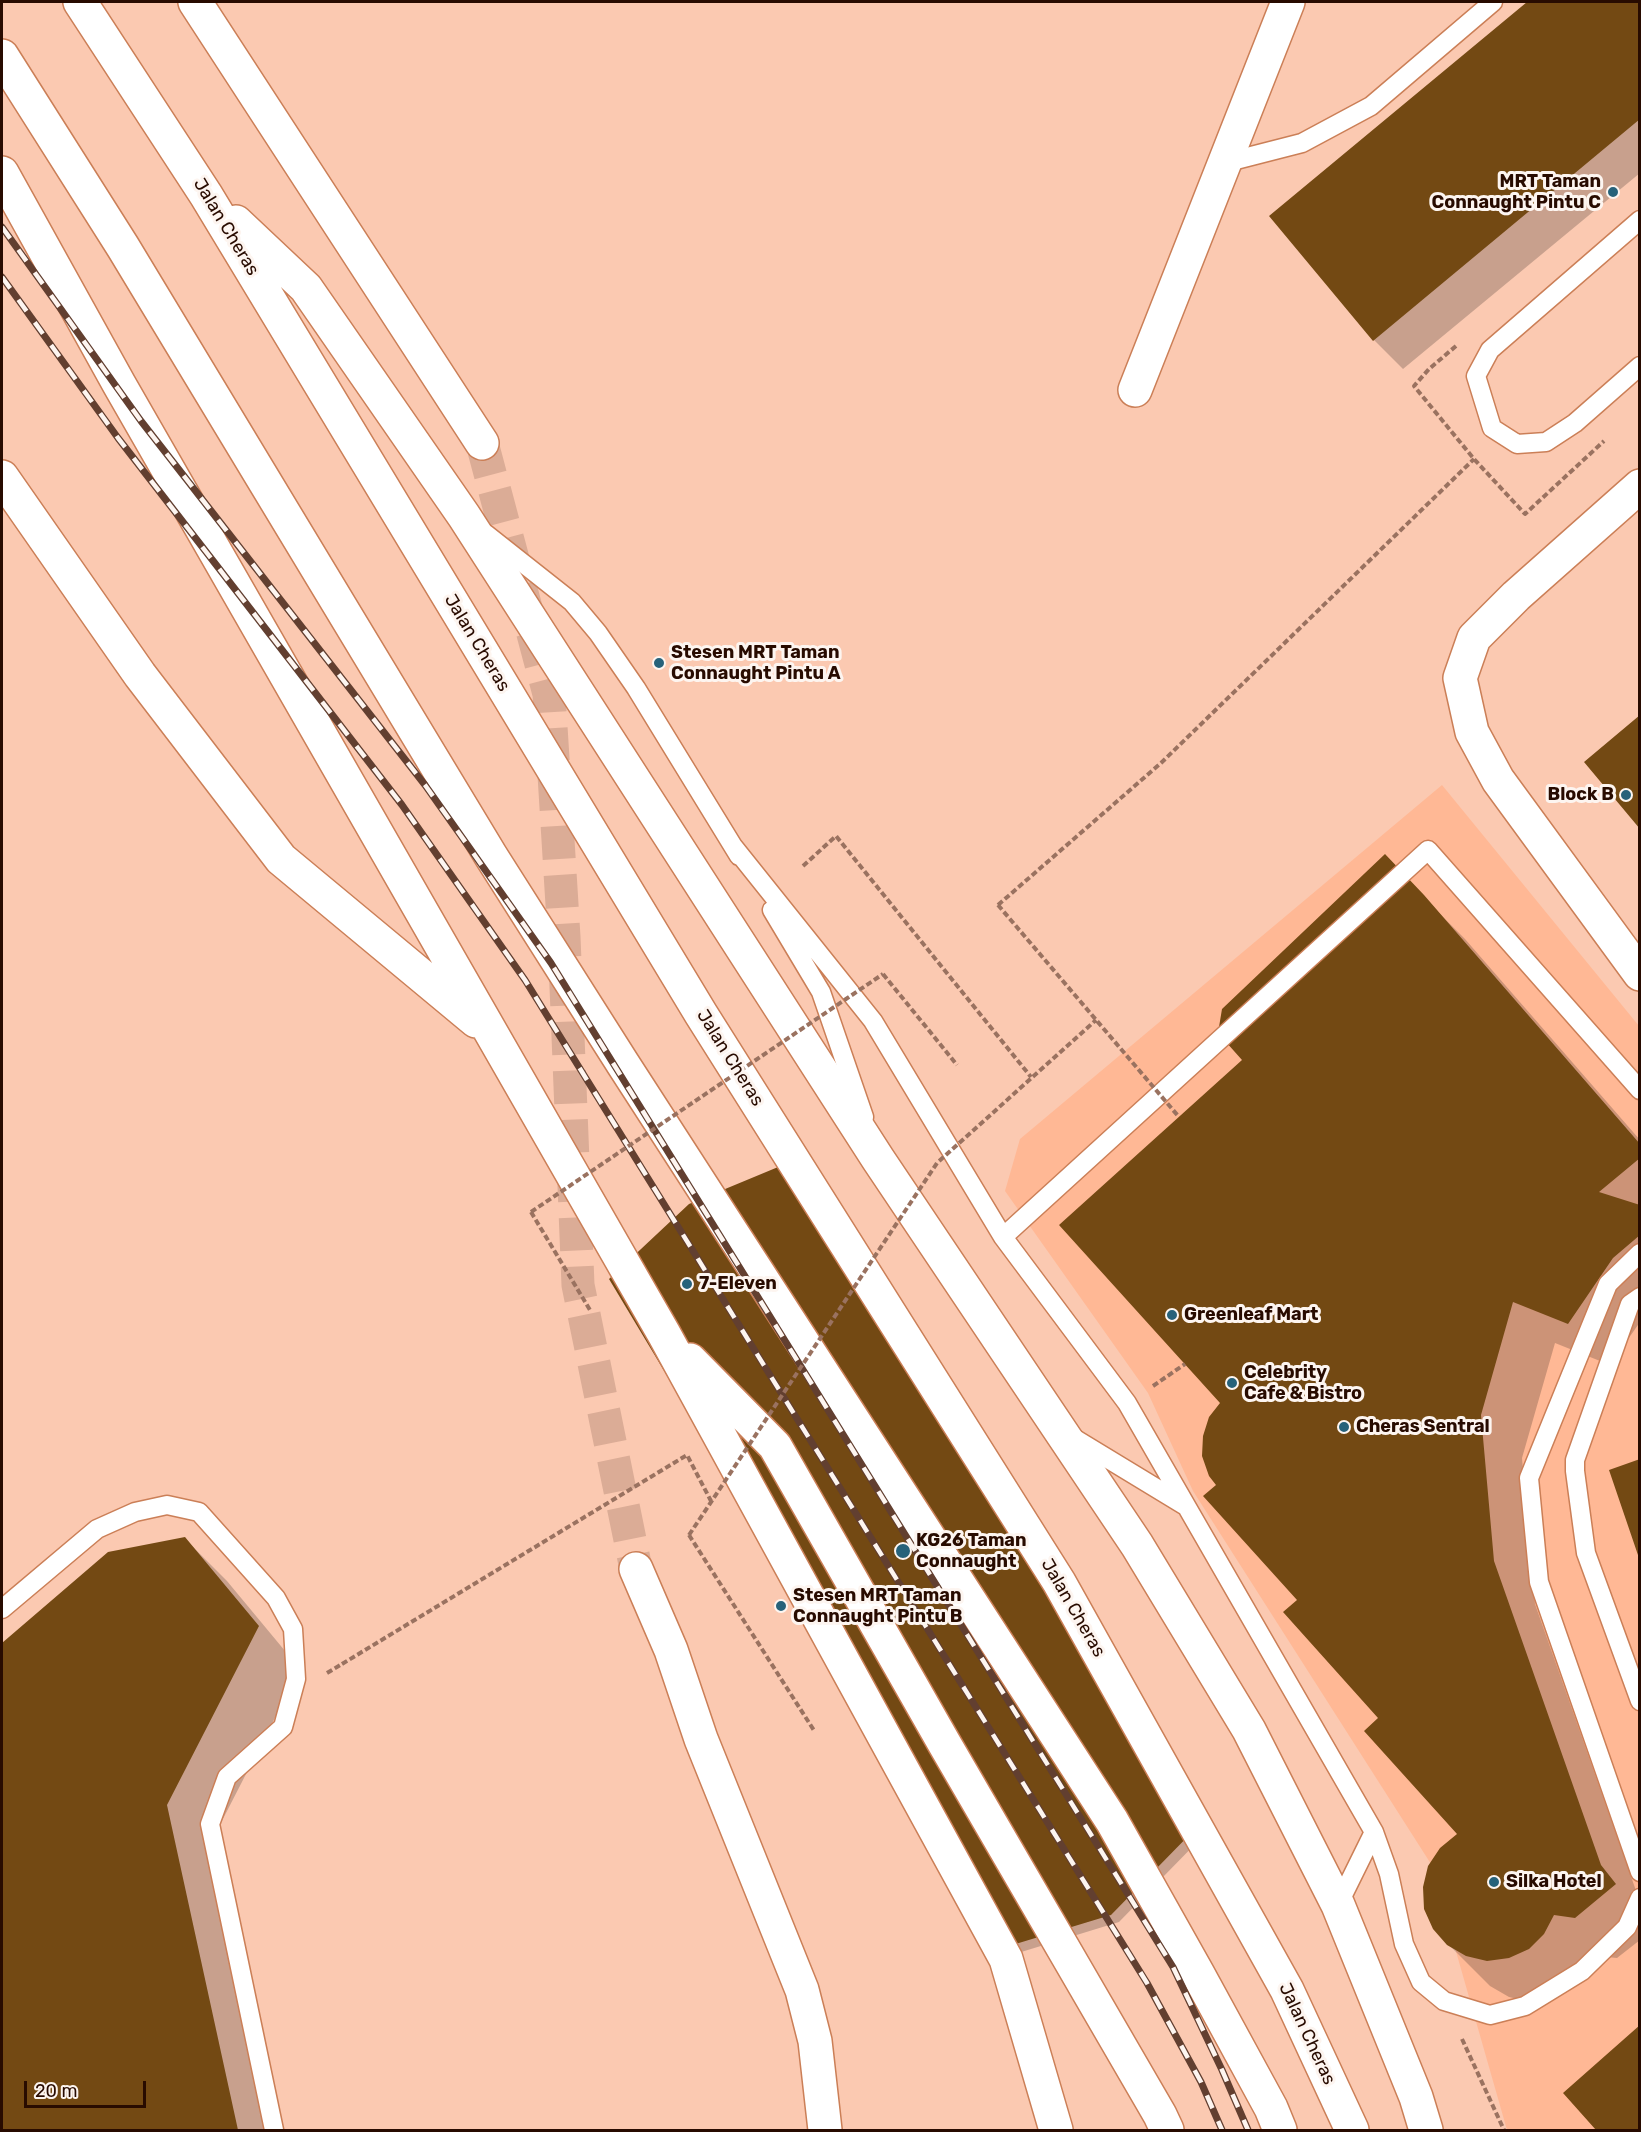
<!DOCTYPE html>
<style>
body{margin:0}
#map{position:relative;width:1641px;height:2132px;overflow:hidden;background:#fbc9b1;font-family:Rubik,sans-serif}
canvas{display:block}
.frame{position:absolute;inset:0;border:3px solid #280b00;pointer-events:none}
.scale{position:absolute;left:24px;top:2081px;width:122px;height:27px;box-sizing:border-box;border:3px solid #280b00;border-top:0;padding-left:8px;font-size:18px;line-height:21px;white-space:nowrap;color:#280b00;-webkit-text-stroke:4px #fdf5f0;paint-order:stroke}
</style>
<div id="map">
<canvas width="1641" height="2132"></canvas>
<div class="frame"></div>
<div class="scale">20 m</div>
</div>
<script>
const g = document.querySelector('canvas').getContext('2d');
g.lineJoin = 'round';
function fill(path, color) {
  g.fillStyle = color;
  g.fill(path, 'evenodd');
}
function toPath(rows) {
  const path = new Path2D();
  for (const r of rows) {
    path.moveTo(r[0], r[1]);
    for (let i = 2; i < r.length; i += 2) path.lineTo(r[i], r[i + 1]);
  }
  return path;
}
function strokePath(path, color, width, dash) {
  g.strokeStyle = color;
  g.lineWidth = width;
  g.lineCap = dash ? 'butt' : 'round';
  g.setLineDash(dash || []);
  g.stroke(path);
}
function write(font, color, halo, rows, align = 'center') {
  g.font = font + ' Rubik,sans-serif';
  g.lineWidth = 6;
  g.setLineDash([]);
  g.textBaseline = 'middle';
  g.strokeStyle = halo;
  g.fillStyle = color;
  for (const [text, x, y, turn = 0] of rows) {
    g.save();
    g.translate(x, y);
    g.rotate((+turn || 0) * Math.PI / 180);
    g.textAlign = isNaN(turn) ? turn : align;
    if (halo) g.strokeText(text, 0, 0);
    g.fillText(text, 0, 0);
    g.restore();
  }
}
const built = toPath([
 [1442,785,1639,1026,1639,2130,1507,2130,1431,1864,1193,1491,1148,1393,1005,1191,1020,1139]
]);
const shadow = toPath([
 [1529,2,1640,2,1640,173,1403,369,1374,340,1271,216],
 [1431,905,1465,939,1640,1140,1640,1322,1610,1365,1555,1343,1522,1458,1535,1604,1640,1902,1640,1940,1617,1958,1596,1956,1585,1975,1570,1990,1551,1999,1530,2002,1509,1997,1490,1986,1448,1944,1460,1835,1299,1600,1222,1403],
 [611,1279,1207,1832,1119,1922,1018,1953],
 [185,1539,227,1581,300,1669,208,1848,270,2130,2,2130,2,1645,109,1553],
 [1640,2027,1640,2130,1598,2130,1565,2093]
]);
const building = toPath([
 [1527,2,1640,2,1640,119,1373,341,1269,216],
 [1640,715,1640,829,1584,762],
 [1385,854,1424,895,1640,1144,1640,1158,1599,1192,1640,1205,1640,1235,1613,1258,1568,1324,1513,1302,1481,1415,1494,1561,1601,1865,1616,1884,1575,1918,1554,1915,1544,1934,1529,1949,1509,1958,1487,1961,1466,1956,1447,1945,1433,1929,1424,1909,1423,1887,1428,1866,1440,1848,1457,1834,1364,1731,1378,1718,1283,1612,1297,1600,1203,1496,1216,1485,1209,1476,1202,1456,1203,1436,1209,1417,1220,1403,1059,1225,1242,1060,1218,1033,1222,1009],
 [795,1160,1200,1824,1111,1915,1009,1946,609,1279,689,1204],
 [1640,1459,1640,1558,1639,1558,1609,1470],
 [185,1537,259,1626,167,1805,238,2130,2,2130,2,1643,108,1552],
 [1640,2025,1640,2130,1596,2130,1563,2093]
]);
const highwayTunnel = toPath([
 [482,443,549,694,564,937,578,1285,636,1569]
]);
const path = toPath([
 [1456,346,1429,369,1414,386,1474,459,1525,514,1604,441],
 [803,866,836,836,1031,1077],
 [998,905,1161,763,1474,459],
 [883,974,957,1065],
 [531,1212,590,1310],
 [1153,1386,1185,1364],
 [689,1535,815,1732],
 [327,1673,342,1664],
 [1462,2039,1504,2130]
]);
const lane = toPath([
 [1224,163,1302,143,1371,106,1493,2],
 [1640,220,1490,350,1476,376,1492,428,1517,444,1546,442,1575,423,1640,366],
 [486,534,572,602,598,633,636,688,739,856],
 [733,846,873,1021,1003,1237,1127,1403,1374,1832,1389,1874,1404,1944,1421,1982,1444,2001,1490,2015,1525,2006,1582,1971,1627,1927,1640,1898],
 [772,910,821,992,864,1117],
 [1003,1237,1428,850,1640,1090],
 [1640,1253,1608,1284,1529,1478,1539,1582,1640,1872],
 [1640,1297,1630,1304,1575,1460,1575,1471,1586,1553,1640,1701],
 [1072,1437,1184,1505],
 [2,1609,97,1529,135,1512,167,1505,199,1512,276,1598,293,1629,296,1679,283,1727,227,1777,210,1824,274,2130],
 [1338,1905,1374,1832]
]);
const street = toPath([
 [1135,390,1288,2],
 [1640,486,1516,596,1474,638,1460,678,1472,732,1498,780,1640,974]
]);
const highway = toPath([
 [80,2,206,195,701,1014,1059,1582,1287,1990,1352,2130],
 [195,2,482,443],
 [2,56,123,247,491,856,623,1064,1112,1821,1198,1974,1271,2108,1280,2130],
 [2,173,119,384,664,1334,1006,1959,1056,2130],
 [236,222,306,288,464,516,878,1159,1137,1545,1249,1730,1338,1905,1416,2097,1426,2130],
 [2,477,140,675,281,859,476,1021],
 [690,1360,775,1446,944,1743,1160,2115,1167,2130],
 [636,1569,671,1650,701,1739,802,1990,815,2041,825,2130]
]);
const rail = toPath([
 [2,227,141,421,425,785,551,963,1173,1967,1222,2070,1248,2130],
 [2,277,118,438,402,805,525,980,1147,1983,1201,2082,1222,2130]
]);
const pathBridge = toPath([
 [998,905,1179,1117],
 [531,1212,883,974],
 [689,1535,937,1163,1096,1020],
 [342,1664,687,1455,711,1501]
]);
const markers = [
 [1613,192,6,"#27627a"],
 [659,663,6,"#27627a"],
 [1626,795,6,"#27627a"],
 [687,1284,6,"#27627a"],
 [1172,1315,6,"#27627a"],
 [1232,1383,6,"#27627a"],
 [1344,1427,6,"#27627a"],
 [903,1551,8,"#27627a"],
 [781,1606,6,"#27627a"],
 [1494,1882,6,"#27627a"]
];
const poiNames = [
 ["MRT Taman",1601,182,"right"],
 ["Connaught Pintu C",1601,203,"right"],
 ["Stesen MRT Taman",671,653],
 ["Connaught Pintu A",671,674],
 ["Block B",1614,795,"right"],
 ["7-Eleven",699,1284],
 ["Greenleaf Mart",1184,1315],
 ["Celebrity",1244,1373],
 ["Cafe & Bistro",1244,1394],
 ["Cheras Sentral",1356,1427],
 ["KG26 Taman",916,1541],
 ["Connaught",916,1562],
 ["Stesen MRT Taman",793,1596],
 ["Connaught Pintu B",793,1617],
 ["Silka Hotel",1506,1882]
];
const streetNames = [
 ["Jalan Cheras",226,227,59],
 ["Jalan Cheras",477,643,59],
 ["Jalan Cheras",730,1058,58],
 ["Jalan Cheras",1073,1608,60],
 ["Jalan Cheras",1307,2034,65]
];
fill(built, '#ffb895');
fill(shadow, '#0003');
fill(building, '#734913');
strokePath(highwayTunnel, '#dbac96', 33, [33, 16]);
strokePath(lane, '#cb7f57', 21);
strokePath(street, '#cb7f57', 36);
strokePath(highway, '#cb7f57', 36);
strokePath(path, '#9a7260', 4, [6, 3]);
strokePath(lane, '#fff', 18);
strokePath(street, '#fff', 33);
strokePath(highway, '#fff', 33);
strokePath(rail, '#623f30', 7);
strokePath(rail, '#fdf5f0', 4.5, [14]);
strokePath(pathBridge, '#9a7260', 4, [6, 3]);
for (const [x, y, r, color] of markers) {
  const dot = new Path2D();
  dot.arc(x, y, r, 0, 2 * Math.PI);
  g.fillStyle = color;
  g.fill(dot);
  strokePath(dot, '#fdf5f0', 2);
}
write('bold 18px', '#280b00', '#fdf5f0', poiNames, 'left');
write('18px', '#280b00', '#fdf5f0', streetNames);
</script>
